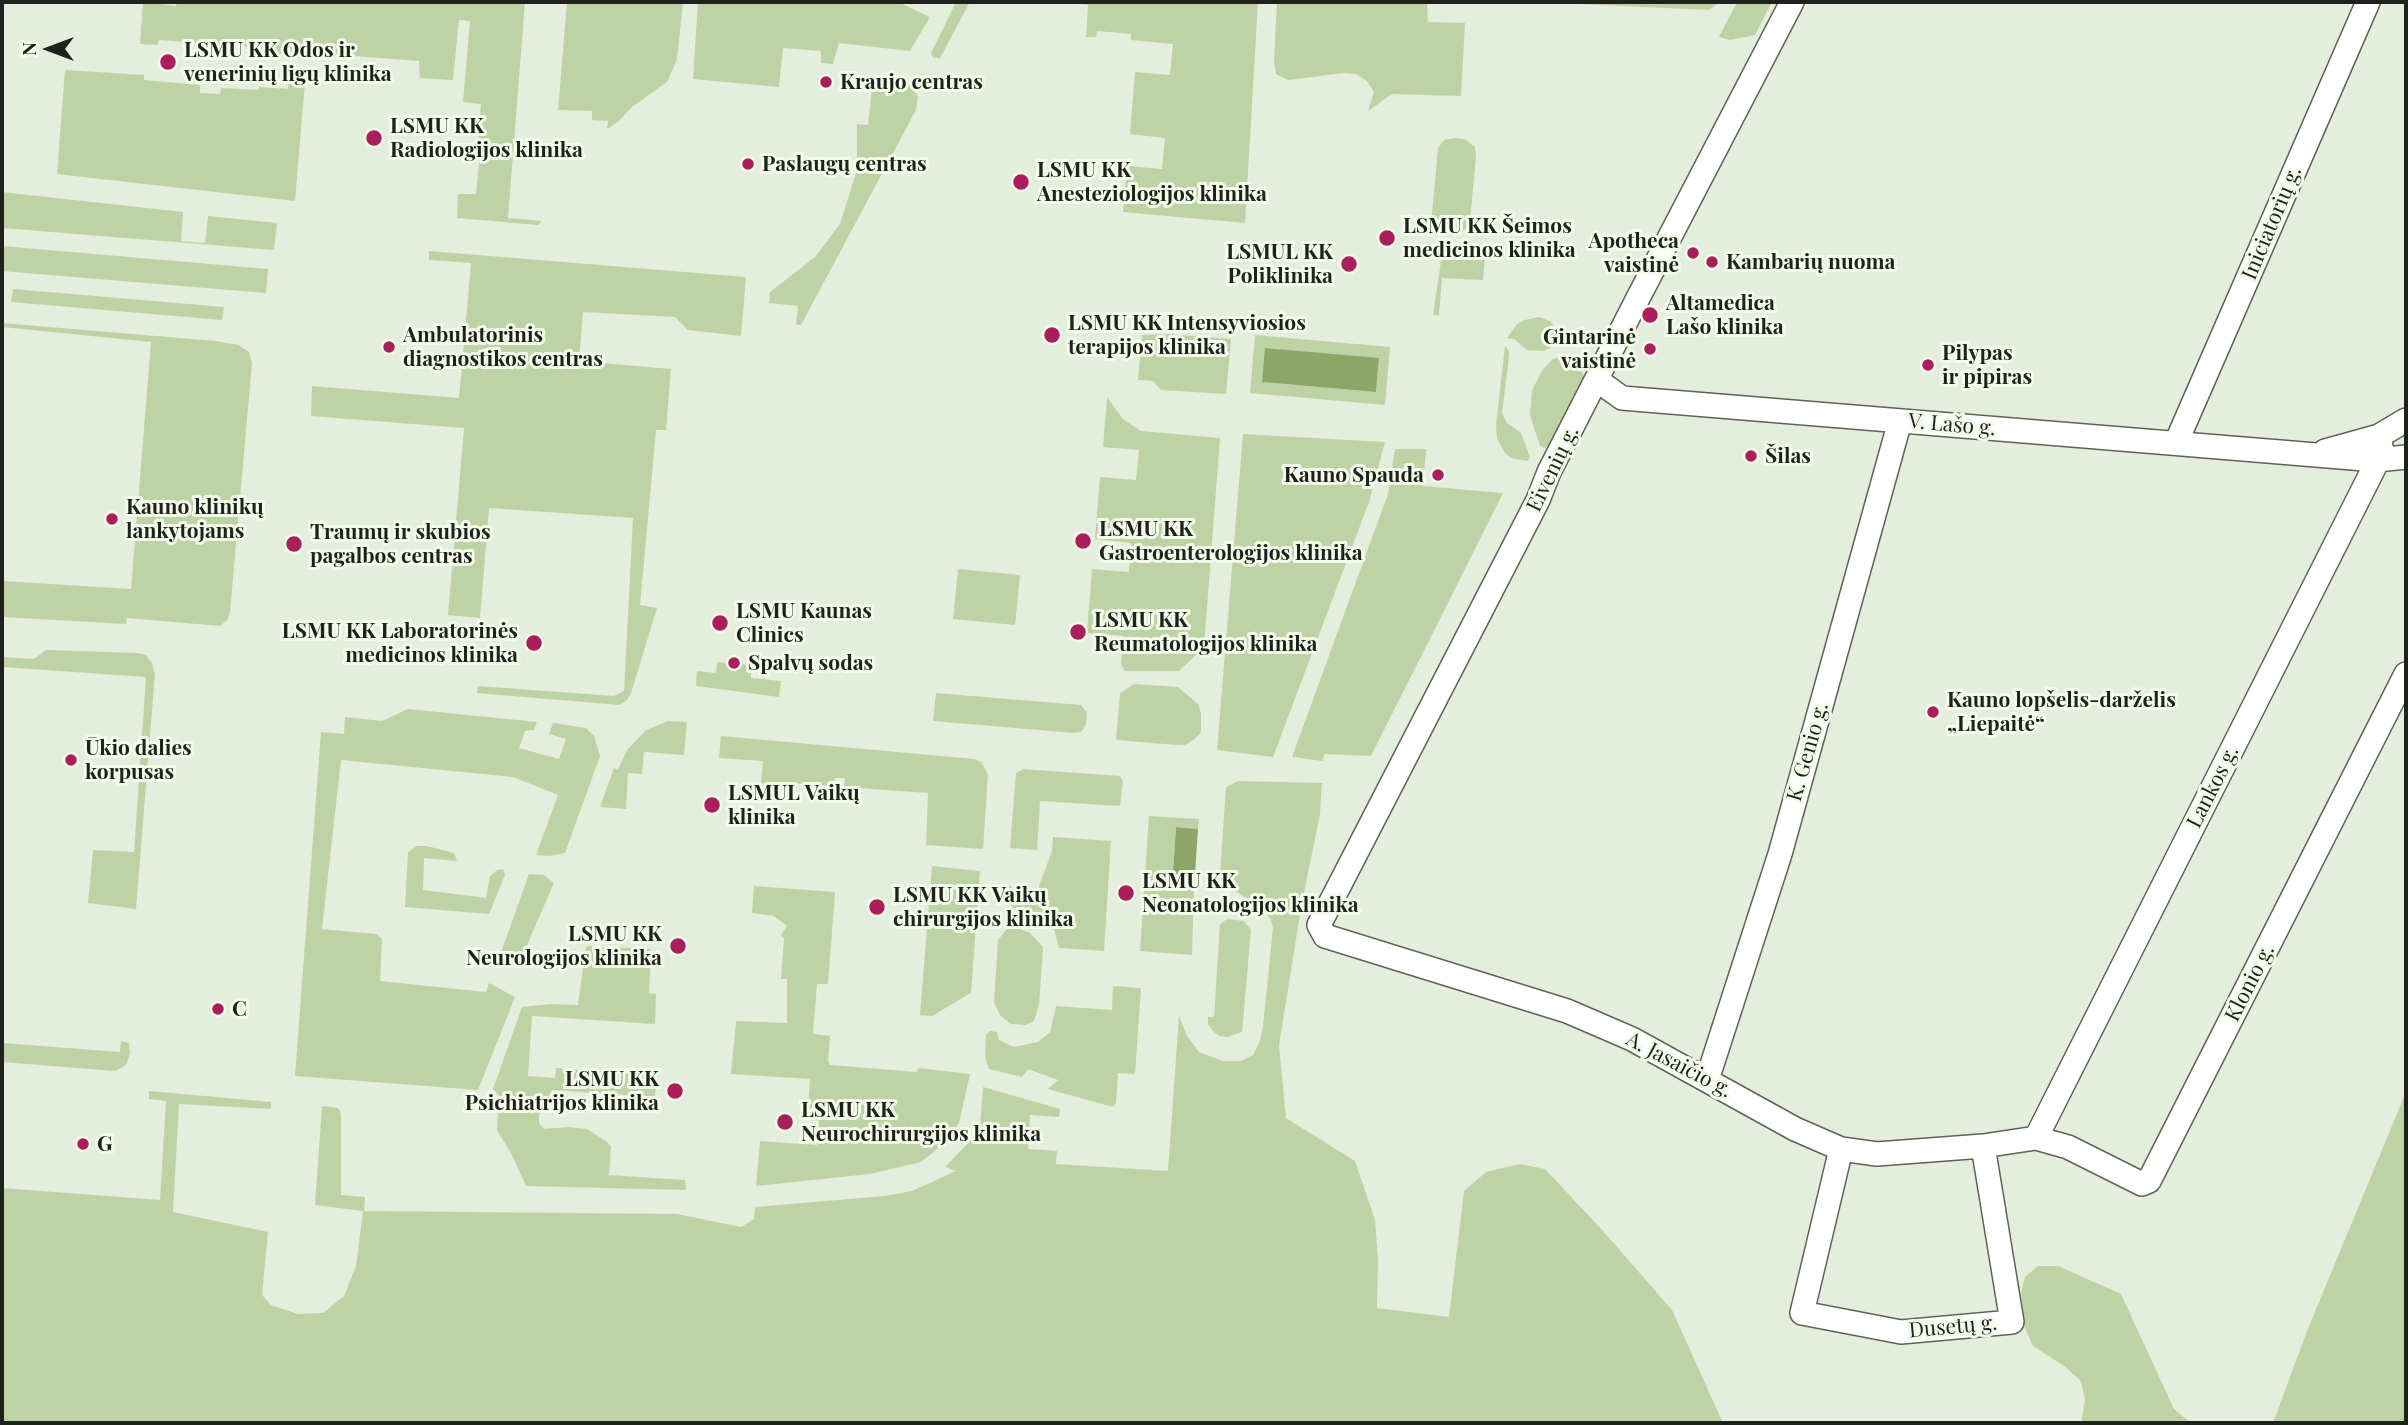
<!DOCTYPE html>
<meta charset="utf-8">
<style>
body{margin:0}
#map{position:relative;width:2408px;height:1425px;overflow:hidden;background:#e5eddc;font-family:"Playfair Display",serif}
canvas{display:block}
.frame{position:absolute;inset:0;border:4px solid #1f221c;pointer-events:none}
.north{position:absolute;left:14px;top:14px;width:70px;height:70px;-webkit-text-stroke:5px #f2fbe9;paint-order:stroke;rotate:270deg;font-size:19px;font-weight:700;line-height:28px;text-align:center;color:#1f221c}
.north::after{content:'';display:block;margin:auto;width:24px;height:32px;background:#1f221c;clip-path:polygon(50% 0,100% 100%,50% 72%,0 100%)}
</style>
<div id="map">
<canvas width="2408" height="1425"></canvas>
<div class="frame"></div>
<div class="north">N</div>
</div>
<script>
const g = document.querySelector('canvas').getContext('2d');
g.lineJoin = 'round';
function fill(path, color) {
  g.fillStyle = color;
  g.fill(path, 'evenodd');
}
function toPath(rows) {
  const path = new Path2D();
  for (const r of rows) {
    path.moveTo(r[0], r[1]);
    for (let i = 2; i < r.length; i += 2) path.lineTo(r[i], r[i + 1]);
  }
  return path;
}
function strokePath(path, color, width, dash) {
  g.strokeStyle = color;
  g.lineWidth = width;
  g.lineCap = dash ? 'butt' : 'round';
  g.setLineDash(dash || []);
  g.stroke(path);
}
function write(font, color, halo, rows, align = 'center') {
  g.font = font + ' "Playfair Display",serif';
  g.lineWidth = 6;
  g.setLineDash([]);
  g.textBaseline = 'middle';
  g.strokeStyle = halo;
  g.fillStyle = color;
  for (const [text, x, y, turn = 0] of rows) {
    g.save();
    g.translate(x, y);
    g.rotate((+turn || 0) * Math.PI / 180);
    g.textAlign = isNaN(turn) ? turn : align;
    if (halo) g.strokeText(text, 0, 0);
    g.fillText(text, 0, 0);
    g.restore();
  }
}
const green = toPath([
 [143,2,176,6,177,2,525,2,508,218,542,221,538,225,457,218,458,194,476,194,481,146,478,145,481,104,463,102,470,21,459,20,453,80,420,78,419,61,314,53,313,59,296,58,296,55,258,52,258,47,159,40,158,45,140,44],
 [567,2,683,2,677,59,667,82,632,107,618,122,607,129,608,121,592,120,592,111,558,110],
 [698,2,898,2,930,17,910,51,839,43,833,64,821,63,821,51,783,48,779,87,693,79],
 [956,2,970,2,940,58,933,58,931,53],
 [1062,2,1258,2,1245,223,1123,212,1127,166,1162,169,1165,138,1130,134,1135,72,1170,75,1173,44,1131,40,1131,34,1097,31,1096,37,1086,37,1088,5],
 [1277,2,1427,2,1428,22,1465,23,1461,96,1392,94,1368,111,1374,92,1367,81,1356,74,1344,73,1288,80,1276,74,1274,61],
 [1536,2,1720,2,1709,10],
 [1737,2,1772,2,1755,35,1730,40,1719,37],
 [296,69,306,70,295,201,57,174,65,70,144,75,144,80,200,85,200,93,220,94,221,88,259,90,259,87,288,89,289,78,295,78],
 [882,76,911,85,918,97,916,110,801,325,796,325,798,306,769,303,770,292,815,257,840,224,857,170,857,124,868,125,873,78],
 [1455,138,1464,139,1470,143,1475,147,1476,156,1470,220,1466,229,1451,236,1440,232,1434,225,1432,214,1438,148,1444,140],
 [2,192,183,212,181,241,205,243,208,216,277,223,274,250,2,228],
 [1486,244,1483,280,1442,278,1439,315,1433,315,1441,261,1476,245],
 [2,246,268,269,266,293,2,271],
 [429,251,746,277,741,336,688,330,675,317,583,312,579,361,671,369,666,430,656,430,640,605,657,608,631,693,627,700,619,705,477,693,478,686,614,696,624,691,633,518,489,508,480,618,448,615,464,428,311,416,312,386,459,398,471,263,429,260],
 [13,289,224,307,222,320,11,302],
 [1539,317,1550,321,1563,338,1562,341,1544,351,1527,350,1514,339,1507,338,1517,324,1525,320],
 [2,323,216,341,238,345,249,352,252,363,230,612,227,620,220,626,127,618,126,624,2,617,2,581,131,589,151,342,2,327],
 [1168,334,1231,339,1226,394,1161,390,1153,381,1138,380,1142,335],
 [1255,335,1390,347,1385,405,1250,393],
 [1266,348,1379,359,1376,392,1262,382],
 [1505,346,1509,351,1509,357,1502,413,1507,423,1521,433,1530,457,1528,461,1511,458,1505,453,1497,439,1496,426],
 [1566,355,1575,359,1586,380,1550,447,1544,448,1540,446,1530,415,1532,390,1543,369,1553,359],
 [1107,397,1123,419,1141,431,1220,438,1204,647,1179,671,1125,671,1121,664,1123,636,1087,633,1092,569,1129,572,1131,543,1095,539,1100,477,1136,480,1139,450,1103,447],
 [1243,434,1385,442,1369,502,1273,757,1217,750],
 [1395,449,1426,449,1423,486,1503,493,1371,756,1324,754,1323,761,1292,757,1388,494],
 [958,569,1020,575,1015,625,953,619],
 [46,650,137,653,146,655,152,663,155,674,136,909,88,903,93,850,134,852,146,677,2,667,2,657,34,659],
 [717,662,751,665,751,678,781,681,779,697,696,686,697,671,716,673],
 [1134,684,1178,687,1198,704,1201,713,1201,732,1195,739,1185,745,1177,745,1116,740,1120,693],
 [936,693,1081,705,1087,713,1086,724,1081,732,1074,733,933,721],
 [408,709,537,722,534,730,525,731,519,748,559,759,566,739,549,734,553,723,586,728,594,736,600,756,565,853,550,856,536,855,558,795,513,777,341,760,322,929,376,934,382,939,380,981,486,992,489,983,515,997,478,1090,295,1076,321,732,344,734,345,717,382,721],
 [668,721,687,722,684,755,644,752,642,774,628,773,626,809,600,807,614,768,618,770,627,750,646,730],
 [721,736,974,759,981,762,988,774,983,849,926,845,928,793,844,787,845,778,835,778,834,786,775,782,775,784,761,783,763,761,719,758],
 [1023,769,1120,776,1123,781,1120,806,1040,801,1037,850,1010,848,1016,773],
 [1238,781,1322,783,1320,814,1302,902,1279,1045,1286,1118,1355,1161,1375,1220,1378,1260,1377,1308,1449,1317,1464,1191,1486,1172,1520,1164,1545,1169,1603,1231,1672,1310,1723,1423,2,1423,2,1188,160,1200,166,1101,149,1099,149,1091,271,1102,271,1109,179,1104,173,1212,268,1232,262,1295,271,1305,298,1314,323,1313,344,1296,356,1266,363,1211,315,1205,322,1106,338,1108,341,1114,341,1195,365,1197,364,1211,677,1214,741,1227,754,1219,755,1207,885,1196,912,1191,956,1171,945,1167,975,1136,980,1126,983,1087,1060,1109,1059,1117,1030,1115,1028,1149,1057,1151,1056,1164,1168,1171,1179,1016,1187,1036,1199,1052,1223,1061,1241,1061,1253,1055,1260,1041,1263,1026,1273,928,1271,920,1262,908,1221,882,1220,874,1226,787],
 [1149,816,1199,819,1198,829,1176,827,1172,888,1194,889,1192,955,1140,951],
 [1053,837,1111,841,1104,951,1059,948,1054,929,1046,921,1013,908,1002,893,1004,885,1009,885,1032,905,1052,851],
 [417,846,427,846,454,853,457,861,424,858,423,890,486,898,490,876,497,870,503,869,505,875,489,914,405,907,408,852],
 [932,866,980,871,971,993,932,1016,920,1015],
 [529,874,544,875,554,883,524,952,512,964,499,958],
 [754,886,835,892,828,984,817,984,813,1034,830,1036,828,1061,830,1065,917,1072,918,1068,970,1074,959,1123,941,1146,921,1162,870,1174,756,1186,760,1141,817,1145,819,1119,827,1119,828,1110,808,1108,810,1079,731,1074,736,1021,787,1023,787,979,781,979,784,938,781,935,787,926,774,916,752,913],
 [1227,919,1244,921,1251,930,1242,1032,1227,1037,1219,1036,1213,1031,1208,1024,1208,1017,1214,1017,1220,924],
 [1018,928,1030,933,1043,947,1039,1005,1034,1021,1025,1025,1011,1024,1000,1015,994,1002,998,940,1007,929],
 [586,946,651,949,649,993,656,994,655,1024,532,1016,528,1076,555,1078,556,1068,656,1075,655,1097,552,1090,539,1115,539,1123,544,1129,569,1127,587,1129,606,1141,611,1146,609,1175,685,1180,686,1190,526,1186,512,1155,497,1130,498,1111,505,1102,493,1089,522,1007,551,1004,578,1005],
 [1113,986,1141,988,1135,1074,1118,1073,1116,1103,1113,1107,1048,1089,1058,1080,1028,1069,1022,1077,989,1069,985,1058,986,1035,990,1031,997,1032,999,1040,1014,1047,1038,1042,1050,1032,1056,1006,1112,1010],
 [121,1041,129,1043,130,1053,126,1065,115,1071,2,1062,2,1043,120,1052],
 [2406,1092,2406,1423,2273,1423,2307,1331],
 [2038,1266,2058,1266,2121,1294,2174,1409,2191,1423,2081,1423,2085,1400,2081,1381,2064,1366,2033,1346,2025,1328,2021,1293,2025,1277]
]);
const water = toPath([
 [1265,348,1379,358,1376,392,1262,382],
 [1176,827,1198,829,1194,889,1172,888]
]);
const minor = toPath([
 [1792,2,1637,300,1549,472,1538,500,1319,925,1325,936,1567,1011,1632,1039,1795,1129,1841,1149,1877,1154,1983,1146,2036,1138,2068,1147,2142,1184,2149,1181,2406,674],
 [1597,380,1622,398,2377,460,2406,457],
 [2176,443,2368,2],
 [2325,451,2379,436,2406,420],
 [1707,1080,1780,854,1900,421],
 [2036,1138,2382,452,2379,436],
 [1841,1149,1802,1313,1901,1332,2012,1322,1983,1146]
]);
const markers = [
 [168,62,9,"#ab1e5c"],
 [826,82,7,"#ab1e5c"],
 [374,138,9,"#ab1e5c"],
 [748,164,7,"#ab1e5c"],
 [1021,182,9,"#ab1e5c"],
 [1387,238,9,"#ab1e5c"],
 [1693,253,7,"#ab1e5c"],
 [1712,262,7,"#ab1e5c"],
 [1349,264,9,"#ab1e5c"],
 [1650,315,9,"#ab1e5c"],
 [1052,335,9,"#ab1e5c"],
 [389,347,7,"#ab1e5c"],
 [1650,349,7,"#ab1e5c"],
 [1928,365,7,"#ab1e5c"],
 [1751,456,7,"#ab1e5c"],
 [1438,475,7,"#ab1e5c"],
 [112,519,7,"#ab1e5c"],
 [1083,541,9,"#ab1e5c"],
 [294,544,9,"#ab1e5c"],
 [720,623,9,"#ab1e5c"],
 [1078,632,9,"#ab1e5c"],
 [534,643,9,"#ab1e5c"],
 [734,663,7,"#ab1e5c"],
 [1933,712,7,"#ab1e5c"],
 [71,760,7,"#ab1e5c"],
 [712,805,9,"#ab1e5c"],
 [1126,893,9,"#ab1e5c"],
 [877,907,9,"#ab1e5c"],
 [678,946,9,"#ab1e5c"],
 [218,1009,7,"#ab1e5c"],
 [675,1091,9,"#ab1e5c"],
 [785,1122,9,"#ab1e5c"],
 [83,1144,7,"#ab1e5c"]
];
const poiNames = [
 ["LSMU KK Odos ir",184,50],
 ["venerinių ligų klinika",184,74],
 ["Kraujo centras",840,82],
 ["LSMU KK",390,126],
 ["Radiologijos klinika",390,150],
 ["Paslaugų centras",762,164],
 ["LSMU KK",1037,170],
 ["Anesteziologijos klinika",1037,194],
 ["LSMU KK Šeimos",1403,226],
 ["medicinos klinika",1403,250],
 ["Apotheca",1679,241,"right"],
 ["vaistinė",1679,265,"right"],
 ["LSMUL KK",1333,252,"right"],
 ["Poliklinika",1333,276,"right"],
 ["Kambarių nuoma",1726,262],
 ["Altamedica",1666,303],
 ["Lašo klinika",1666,327],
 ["LSMU KK Intensyviosios",1068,323],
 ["terapijos klinika",1068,347],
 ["Ambulatorinis",403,335],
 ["diagnostikos centras",403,359],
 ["Gintarinė",1636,337,"right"],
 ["vaistinė",1636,361,"right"],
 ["Pilypas",1942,353],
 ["ir pipiras",1942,377],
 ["Šilas",1765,456],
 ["Kauno Spauda",1424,475,"right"],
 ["Kauno klinikų",126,507],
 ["lankytojams",126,531],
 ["LSMU KK",1099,529],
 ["Gastroenterologijos klinika",1099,553],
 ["Traumų ir skubios",310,532],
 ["pagalbos centras",310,556],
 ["LSMU Kaunas",736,611],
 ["Clinics",736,635],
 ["LSMU KK",1094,620],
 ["Reumatologijos klinika",1094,644],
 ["LSMU KK Laboratorinės",518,631,"right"],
 ["medicinos klinika",518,655,"right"],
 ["Spalvų sodas",748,663],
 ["Kauno lopšelis-darželis",1947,700],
 ["„Liepaitė“",1947,724],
 ["Ūkio dalies",85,748],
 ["korpusas",85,772],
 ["LSMUL Vaikų",728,793],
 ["klinika",728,817],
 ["LSMU KK",1142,881],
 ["Neonatologijos klinika",1142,905],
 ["LSMU KK Vaikų",893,895],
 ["chirurgijos klinika",893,919],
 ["LSMU KK",662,934,"right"],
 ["Neurologijos klinika",662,958,"right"],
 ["C",232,1009],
 ["LSMU KK",659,1079,"right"],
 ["Psichiatrijos klinika",659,1103,"right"],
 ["LSMU KK",801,1110],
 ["Neurochirurgijos klinika",801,1134],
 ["G",97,1144]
];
const streetNames = [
 ["Iniciatorių g.",2272,223,-67],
 ["V. Lašo g.",1952,425,5],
 ["Eivenių g.",1553,469,-64],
 ["K. Genio g.",1808,752,-74],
 ["Lankos g.",2213,787,-63],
 ["Klonio g.",2250,983,-63],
 ["A. Jasaičio g.",1679,1065,28],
 ["Dusetų g.",1953,1327,-5]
];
fill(green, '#bed3a5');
fill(water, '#8ba667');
strokePath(minor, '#5d6456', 26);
strokePath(minor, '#fff', 23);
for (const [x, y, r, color] of markers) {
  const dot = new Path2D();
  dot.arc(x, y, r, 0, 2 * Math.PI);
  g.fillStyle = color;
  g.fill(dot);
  strokePath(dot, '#f2fbe9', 2.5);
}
write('bold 21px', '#1f221c', '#f2fbe9', poiNames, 'left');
write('21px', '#1f221c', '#f2fbe9', streetNames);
</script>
